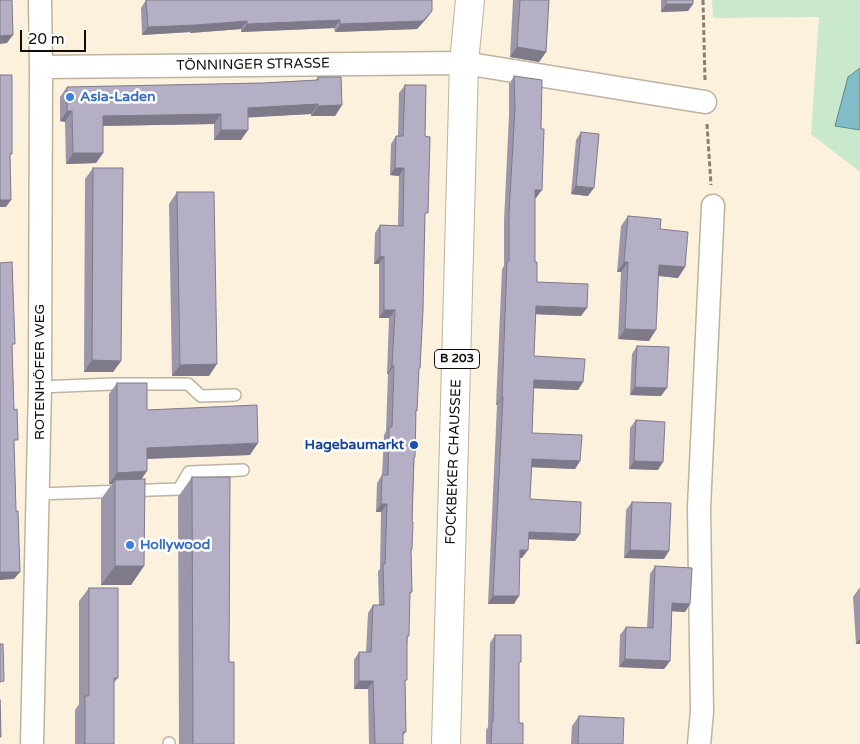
<!DOCTYPE html>
<meta charset="utf-8">
<style>
body{margin:0}
#map{position:relative;width:860px;height:744px;overflow:hidden;background:#fbf1dc;font-family:"Varela Round",sans-serif}
canvas{display:block}
.scale{position:absolute;left:20px;top:30px;width:66px;height:22px;box-sizing:border-box;border:2px solid #110d07;border-top:0;padding-left:6px;font-size:15px;line-height:18px;white-space:nowrap;color:#110d07;-webkit-text-stroke:4px #fff;paint-order:stroke}
</style>
<div id="map">
<canvas width="860" height="744"></canvas>
<div class="scale">20 m</div>
</div>
<script>
const g = document.querySelector('canvas').getContext('2d');
g.lineJoin = 'round';
function fill(path, color) {
  g.fillStyle = color;
  g.fill(path, 'evenodd');
}
function toPath(rows) {
  const path = new Path2D();
  for (const r of rows) {
    path.moveTo(r[0], r[1]);
    for (let i = 2; i < r.length; i += 2) path.lineTo(r[i], r[i + 1]);
  }
  return path;
}
function strokePath(path, color, width, dash) {
  g.strokeStyle = color;
  g.lineWidth = width;
  g.lineCap = dash ? 'butt' : 'round';
  g.setLineDash(dash || []);
  g.stroke(path);
}
function write(font, color, halo, rows, align = 'center') {
  g.font = font + ' "Varela Round",sans-serif';
  g.lineWidth = 5;
  g.setLineDash([]);
  g.textBaseline = 'middle';
  g.strokeStyle = halo;
  g.fillStyle = color;
  for (const [text, x, y, turn = 0] of rows) {
    g.save();
    g.translate(x, y);
    g.rotate((+turn || 0) * Math.PI / 180);
    g.textAlign = isNaN(turn) ? turn : align;
    if (halo) g.strokeText(text, 0, 0);
    g.fillText(text, 0, 0);
    g.restore();
  }
}
const green = toPath([
 [712,0,860,0,860,172,811,134,819,17,713,18]
]);
const water = toPath([
 [860,68,860,130,835,126,848,77,860,68]
]);
const path = toPath([
 [703,0,705,80],
 [707,124,711,185]
]);
const lane = toPath([
 [40,387,112,384,188,384,201,396,235,395],
 [38,494,179,489,189,472,243,470],
 [169,744,169,743]
]);
const street = toPath([
 [41,67,464,63,705,102],
 [32,744,40,387,41,67,40,0],
 [699,744,702,712,699,508,713,206]
]);
const primary = toPath([
 [446,744,464,63,470,0]
]);
const wall = toPath([
 [146,0,432,11,426,19,417,29,335,32,334,28,241,32,241,29,190,33,190,32,142,35,141,8],
 [513,0,549,0,546,52,539,62,510,57],
 [661,0,693,0,693,4,688,11,661,12],
 [514,76,536,198,535,198,535,262,537,282,581,316,535,314,534,356,583,382,578,390,533,388,532,433,580,461,575,469,531,467,530,499,580,534,575,541,528,539,522,558,520,558,514,604,488,604,497,405,496,405,502,269,504,266,504,221,509,115,509,84],
 [318,77,342,105,335,116,311,116,311,114,248,117,241,140,214,140,214,124,103,126,103,153,96,163,66,164,65,122,60,121,60,97,67,87,263,83,316,80],
 [405,85,425,136,425,218,420,368,419,369,416,413,412,522,412,549,411,551,412,592,410,594,405,684,406,732,403,735,403,744,369,744,368,689,354,689,354,660,359,652,366,652,368,613,373,605,379,605,378,571,380,569,381,512,376,512,377,483,382,475,384,435,386,431,388,374,387,374,389,318,379,318,379,264,374,264,375,233,380,225,398,226,399,176,390,175,391,144,396,136,398,136,399,93],
 [581,132,588,196,571,194,576,140],
 [93,168,121,361,113,372,84,372,85,179],
 [177,192,209,376,172,376,169,204],
 [628,216,660,229,685,267,678,278,658,276,649,341,618,339,621,272,617,272,621,226],
 [637,346,661,396,630,395,632,354],
 [117,383,147,410,250,455,147,459,141,479,144,566,131,585,101,585,101,499,112,484,109,484,109,394],
 [636,420,658,470,629,469,630,428],
 [192,477,229,662,234,744,179,744,178,497],
 [632,502,664,559,624,558,626,510],
 [655,566,690,604,685,612,672,611,670,661,664,669,619,667,620,635,626,627,647,628,650,574],
 [860,587,860,644,856,644,853,597],
 [89,588,118,678,114,683,114,744,75,744,75,710,79,704,79,601],
 [495,635,519,664,519,723,523,744,486,744,486,730,488,727,490,643],
 [579,716,623,744,571,744,572,726]
]);
const shadedWall = toPath([
 [666,4,693,4,688,11,661,12],
 [432,11,426,19,417,29,335,32,340,24],
 [340,20,334,28,241,32,247,24],
 [247,21,241,29,190,33,196,25],
 [196,25,190,32,142,35,148,27],
 [13,35,7,43,0,44,0,36],
 [517,47,546,52,539,62,510,57],
 [318,104,311,114,241,118,248,108],
 [342,105,335,116,311,116,318,106],
 [67,111,72,111,65,122,60,121],
 [221,114,214,124,95,126,103,116],
 [221,130,248,130,241,140,214,140],
 [73,153,103,153,96,163,66,164],
 [395,168,404,168,399,176,390,175],
 [576,186,594,188,588,196,571,194],
 [535,190,542,190,536,198,530,197],
 [0,200,11,200,6,207,0,207],
 [380,256,384,257,379,264,374,264],
 [624,262,628,262,621,272,617,272],
 [659,265,685,267,678,278,651,275],
 [536,306,587,308,581,316,530,314],
 [384,310,395,310,389,318,379,318],
 [625,329,656,330,649,341,618,339],
 [92,360,121,361,113,372,84,372],
 [217,364,209,376,172,376,180,365],
 [392,366,394,366,388,374,387,374],
 [534,380,583,382,578,390,528,388],
 [635,387,667,388,661,396,630,395],
 [502,397,503,397,497,405,496,405],
 [258,443,250,455,139,459,147,448],
 [532,459,580,461,575,469,526,467],
 [634,461,663,462,658,470,629,469],
 [147,471,139,483,115,480,112,484,109,484,117,473],
 [381,504,387,504,381,512,376,512],
 [529,532,580,534,575,541,523,539],
 [520,550,528,550,522,558,514,558],
 [630,550,669,551,664,559,624,558],
 [115,566,144,566,131,585,101,585],
 [0,572,20,572,14,579,0,580],
 [493,596,519,596,514,604,488,604],
 [672,603,690,604,685,612,667,611],
 [860,638,860,644,856,644],
 [625,659,670,661,664,669,619,667],
 [359,681,373,681,368,689,354,689]
]);
const building = toPath([
 [0,0,12,0,13,35,0,36,0,0],
 [146,0,432,0,432,11,423,21,340,24,340,20,247,24,247,21,196,25,148,27,146,0],
 [520,0,549,0,546,52,517,47,520,0],
 [666,0,693,0,693,4,666,4,666,0],
 [0,75,12,75,12,154,10,154,11,200,0,200,0,75],
 [514,76,542,80,541,129,544,129,542,190,535,190,535,262,537,262,537,282,588,284,587,308,536,306,534,356,585,359,583,382,534,380,532,433,582,435,580,461,532,459,530,499,581,502,580,534,529,532,528,550,520,550,519,596,493,596,503,397,502,397,507,261,509,261,509,213,515,108,514,76],
 [318,77,341,77,342,105,318,106,318,104,248,108,248,130,221,130,221,114,103,116,103,153,73,153,72,111,67,111,67,87,263,83,318,80,318,77],
 [405,85,426,85,425,136,430,137,428,213,425,213,423,310,420,368,419,368,417,411,416,410,415,457,414,457,412,522,413,522,412,549,411,549,412,592,410,592,409,636,407,636,407,680,405,680,406,732,403,732,403,744,375,744,373,681,359,681,359,652,371,652,373,605,384,605,383,564,385,564,387,504,381,504,382,475,388,475,389,427,392,427,394,366,392,366,395,310,384,310,384,257,380,256,380,225,403,226,404,168,395,168,396,136,403,136,405,85],
 [581,132,599,134,594,188,576,186,581,132],
 [93,168,123,168,121,361,92,360,93,168],
 [177,192,214,192,217,364,180,365,177,192],
 [628,216,661,219,660,229,688,232,685,267,659,265,656,330,625,329,628,262,624,262,628,216],
 [12,262,15,344,12,344,14,410,17,409,18,440,14,440,16,511,18,511,20,572,0,572,0,263,12,262],
 [637,346,669,347,667,388,635,387,637,346],
 [117,383,147,383,147,410,257,405,258,443,147,448,147,471,117,473,117,383],
 [636,420,665,422,663,462,634,461,636,420],
 [192,477,230,477,229,662,234,662,234,744,193,744,192,477],
 [145,479,144,566,115,566,115,480,145,479],
 [632,502,671,503,669,551,630,550,632,502],
 [655,566,692,568,690,604,672,603,670,661,625,659,626,627,653,628,655,566],
 [89,588,118,588,118,678,114,678,114,744,85,744,85,696,89,696,89,588],
 [495,635,521,635,521,662,519,662,519,723,523,723,523,744,491,744,492,722,493,722,495,635],
 [0,644,3,644,4,681,0,682,0,644],
 [0,700,1,737,0,737,0,700],
 [579,716,624,718,623,744,578,744,579,716]
]);
const markers = [
 [70,97,5,"#3f7fe0"],
 [414,445,5,"#1a4fb4"],
 [130,545,5,"#3f7fe0"]
];
const shields = [
 [457,359,45]
];
const shieldNames = [
 ["B 203",457,359]
];
const streetNames = [
 ["TÖNNINGER STRASSE",253,65,-1],
 ["ROTENHÖFER WEG",40,372,-90],
 ["FOCKBEKER CHAUSSEE",454,462,-88]
];
const shopNames = [
 ["Asia-Laden",80,97],
 ["Hollywood",140,545]
];
const transitNames = [
 ["Hagebaumarkt",404,445]
];
fill(green, '#cae9cc');
fill(water, '#81bcc9');
strokePath(water, '#5f888f', 1);
strokePath(lane, '#bdb39f', 14);
strokePath(street, '#bdb39f', 25);
strokePath(primary, '#bdb39f', 30);
strokePath(path, '#878073', 3, [5, 2.5]);
strokePath(lane, '#fff', 11);
strokePath(street, '#fff', 22);
strokePath(primary, '#fff', 28);
fill(wall, '#9b96a9');
fill(shadedWall, '#7e7a89');
fill(building, '#b4afc4');
strokePath(building, '#7e7a89', 1);
for (const [x, y, r, color] of markers) {
  const dot = new Path2D();
  dot.arc(x, y, r, 0, 2 * Math.PI);
  g.fillStyle = color;
  g.fill(dot);
  strokePath(dot, '#fff', 2);
}
for (const [x, y, w] of shields) {
  const box = new Path2D();
  box.roundRect(x - w / 2, y - 9.5, w, 19, 4);
  g.fillStyle = '#fff';
  g.fill(box);
  strokePath(box, '#110d07', 1);
}
write('bold 12px', '#110d07', null, shieldNames);
write('14px', '#110d07', '#fff', streetNames);
write('bold 14px', '#366cbe', '#fff', shopNames, 'left');
write('bold 14px', '#164399', '#fff', transitNames, 'right');
</script>
